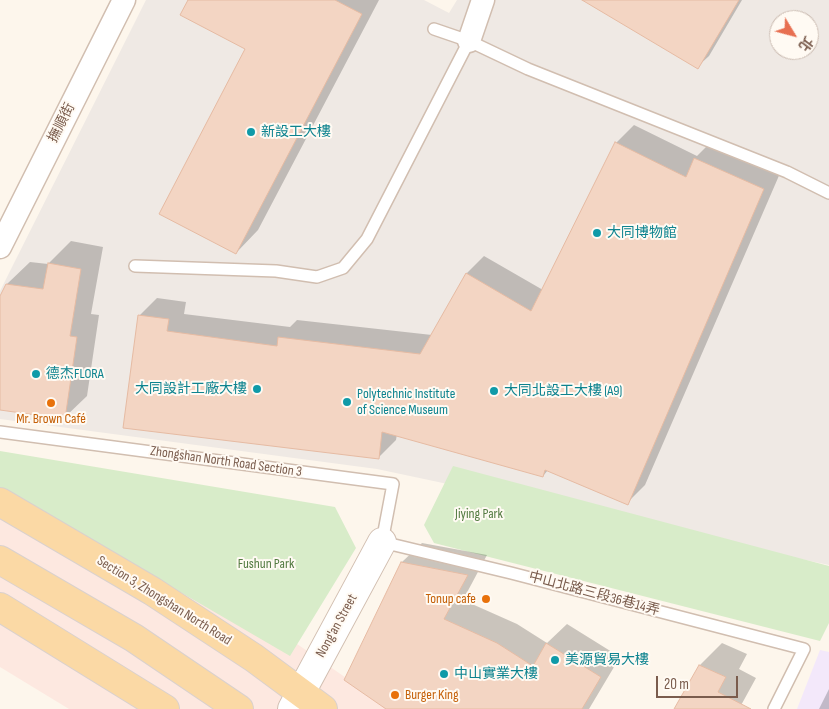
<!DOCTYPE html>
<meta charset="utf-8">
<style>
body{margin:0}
#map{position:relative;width:829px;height:709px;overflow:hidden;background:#fdf6ec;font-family:"Sofia Sans Condensed","Noto Sans TC",sans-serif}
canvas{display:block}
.north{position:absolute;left:769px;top:10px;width:50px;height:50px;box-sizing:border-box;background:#fffaf3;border:1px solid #cabbb1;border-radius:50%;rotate:127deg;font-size:14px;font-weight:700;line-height:20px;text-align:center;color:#7a5c4d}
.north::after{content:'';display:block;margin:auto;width:18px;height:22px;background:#e76f51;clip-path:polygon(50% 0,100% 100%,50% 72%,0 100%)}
.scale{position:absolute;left:656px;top:676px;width:82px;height:22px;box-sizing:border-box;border:2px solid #7a5c4d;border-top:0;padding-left:6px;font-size:15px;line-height:18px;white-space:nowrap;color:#7a5c4d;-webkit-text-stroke:4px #fffaf3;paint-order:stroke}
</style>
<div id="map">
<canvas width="829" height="709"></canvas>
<div class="north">北</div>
<div class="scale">20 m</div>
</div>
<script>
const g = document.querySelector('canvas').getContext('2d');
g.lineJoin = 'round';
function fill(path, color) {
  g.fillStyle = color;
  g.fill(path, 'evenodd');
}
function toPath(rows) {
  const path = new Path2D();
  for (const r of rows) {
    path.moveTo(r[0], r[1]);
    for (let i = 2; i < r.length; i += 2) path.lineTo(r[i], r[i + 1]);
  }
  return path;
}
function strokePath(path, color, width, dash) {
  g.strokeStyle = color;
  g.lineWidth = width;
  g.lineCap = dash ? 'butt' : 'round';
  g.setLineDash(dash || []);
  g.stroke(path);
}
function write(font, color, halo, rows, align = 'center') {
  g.font = font + ' "Sofia Sans Condensed","Noto Sans TC",sans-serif';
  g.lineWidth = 4;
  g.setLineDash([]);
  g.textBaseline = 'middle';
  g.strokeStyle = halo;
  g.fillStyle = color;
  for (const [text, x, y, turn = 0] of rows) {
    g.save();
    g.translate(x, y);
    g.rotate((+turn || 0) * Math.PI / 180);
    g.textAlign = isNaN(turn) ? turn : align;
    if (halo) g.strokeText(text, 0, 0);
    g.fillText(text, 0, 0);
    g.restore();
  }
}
const commercial = toPath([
 [0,460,274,628,391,709,69,709,0,667]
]);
const industrial = toPath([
 [146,0,424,0,449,13,457,0,829,0,829,565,377,469,0,419,0,291],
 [779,20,809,20,809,50,779,50]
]);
const education = toPath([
 [820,650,829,652,829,709,797,709]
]);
const green = toPath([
 [0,451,335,507,356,548,290,656,0,487],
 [453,466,829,566,829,623,820,641,434,543,424,525]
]);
const shadow = toPath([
 [189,0,379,0,258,230,236,253,247,49],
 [585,0,742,0,709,56,697,67],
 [634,125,697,156,713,140,781,171,645,485,627,503,548,470,543,476,397,434,396,440,378,458,139,316,157,298,186,302,184,314,290,327,297,320,432,335,466,274,484,256,543,290,616,143],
 [71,241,103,247,91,314,99,315,87,396,64,418,0,409,0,299,7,284,30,262,48,264],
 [422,543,487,555,463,600,517,624,547,643,567,624,620,657,589,709,388,709,402,562],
 [722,643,747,654,739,669,756,678,739,709,675,709,700,665],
 [829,689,829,709,819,709]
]);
const building = toPath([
 [188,0,335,0,362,14,236,254,159,214,245,49,180,15,188,0],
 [582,0,739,0,698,69,582,0],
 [615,142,686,177,694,158,764,189,628,505,545,470,543,477,382,432,379,459,123,428,138,315,169,319,167,331,277,346,278,337,420,354,466,273,531,311,615,142],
 [48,263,81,269,70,336,77,337,65,419,0,410,0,296,6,284,43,289,48,263],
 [401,562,468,575,444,619,497,643,533,666,546,643,601,677,582,709,386,709,344,680,401,562],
 [699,665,726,677,718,692,751,709,674,709,699,665]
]);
const service = toPath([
 [434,29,469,41,528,69,787,172,829,193],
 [135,266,276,271,317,277,343,268,367,239,469,41],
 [0,432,393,484,382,542,511,573,804,649,774,709]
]);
const minor = toPath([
 [469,41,483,0],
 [0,247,124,0]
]);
const tertiary = toPath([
 [292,709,382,542]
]);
const primary = toPath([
 [0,502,152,591,254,658,323,709],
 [0,560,134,638,239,709],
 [0,607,165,709]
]);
const markers = [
 [251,132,5,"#0f9aa8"],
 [597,233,5,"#0f9aa8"],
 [36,374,5,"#0f9aa8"],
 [257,389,5,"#0f9aa8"],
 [494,391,5,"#0f9aa8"],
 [347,402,5,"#0f9aa8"],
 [51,403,5,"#e8710a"],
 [486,599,5,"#e8710a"],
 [555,660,5,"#0f9aa8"],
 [444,674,5,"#0f9aa8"],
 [395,695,5,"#e8710a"]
];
const streetNames = [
 ["撫順街",62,123,-63],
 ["Zhongshan North Road Section 3",226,462,8],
 ["中山北路三段36巷14弄",594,594,15],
 ["Section 3, Zhongshan North Road",164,601,32],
 ["Nong'an Street",337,626,-61]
];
const cultureNames = [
 ["新設工大樓",261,132],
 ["大同博物館",607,233],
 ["德杰FLORA",46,374],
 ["大同設計工廠大樓",247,389,"right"],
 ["大同北設工大樓 (A9)",504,391],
 ["Polytechnic Institute",357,394],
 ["of Science Museum",357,410],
 ["美源貿易大樓",565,660],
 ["中山實業大樓",454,674]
];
const foodNames = [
 ["Mr. Brown Café",51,419],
 ["Tonup cafe",476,599,"right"],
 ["Burger King",405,695,"left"]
];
const parkNames = [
 ["Jiying Park",479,514],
 ["Fushun Park",266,564]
];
fill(commercial, '#fde8e0');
fill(industrial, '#efe9e4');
fill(education, '#f3e8fa');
fill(green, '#d8ecc9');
fill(shadow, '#0003');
fill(building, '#f3d5c3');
strokePath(building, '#e6bba3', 1);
strokePath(service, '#d1beb0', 14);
strokePath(minor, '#d1beb0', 25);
strokePath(tertiary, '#d1beb0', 30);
strokePath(primary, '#dad1cd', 30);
strokePath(service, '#fff', 11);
strokePath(minor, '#fff', 22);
strokePath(tertiary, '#fff', 28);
strokePath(primary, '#fbd9a5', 28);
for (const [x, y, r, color] of markers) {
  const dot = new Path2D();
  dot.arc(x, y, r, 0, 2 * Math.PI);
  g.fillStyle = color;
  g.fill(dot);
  strokePath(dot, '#fffaf3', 2);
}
write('14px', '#7a5c4d', '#fffaf3', streetNames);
write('14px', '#0d838f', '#fffaf3', cultureNames, 'left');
write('14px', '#c56008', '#fffaf3', foodNames);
write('14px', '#537a41', '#fffaf3', parkNames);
</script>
